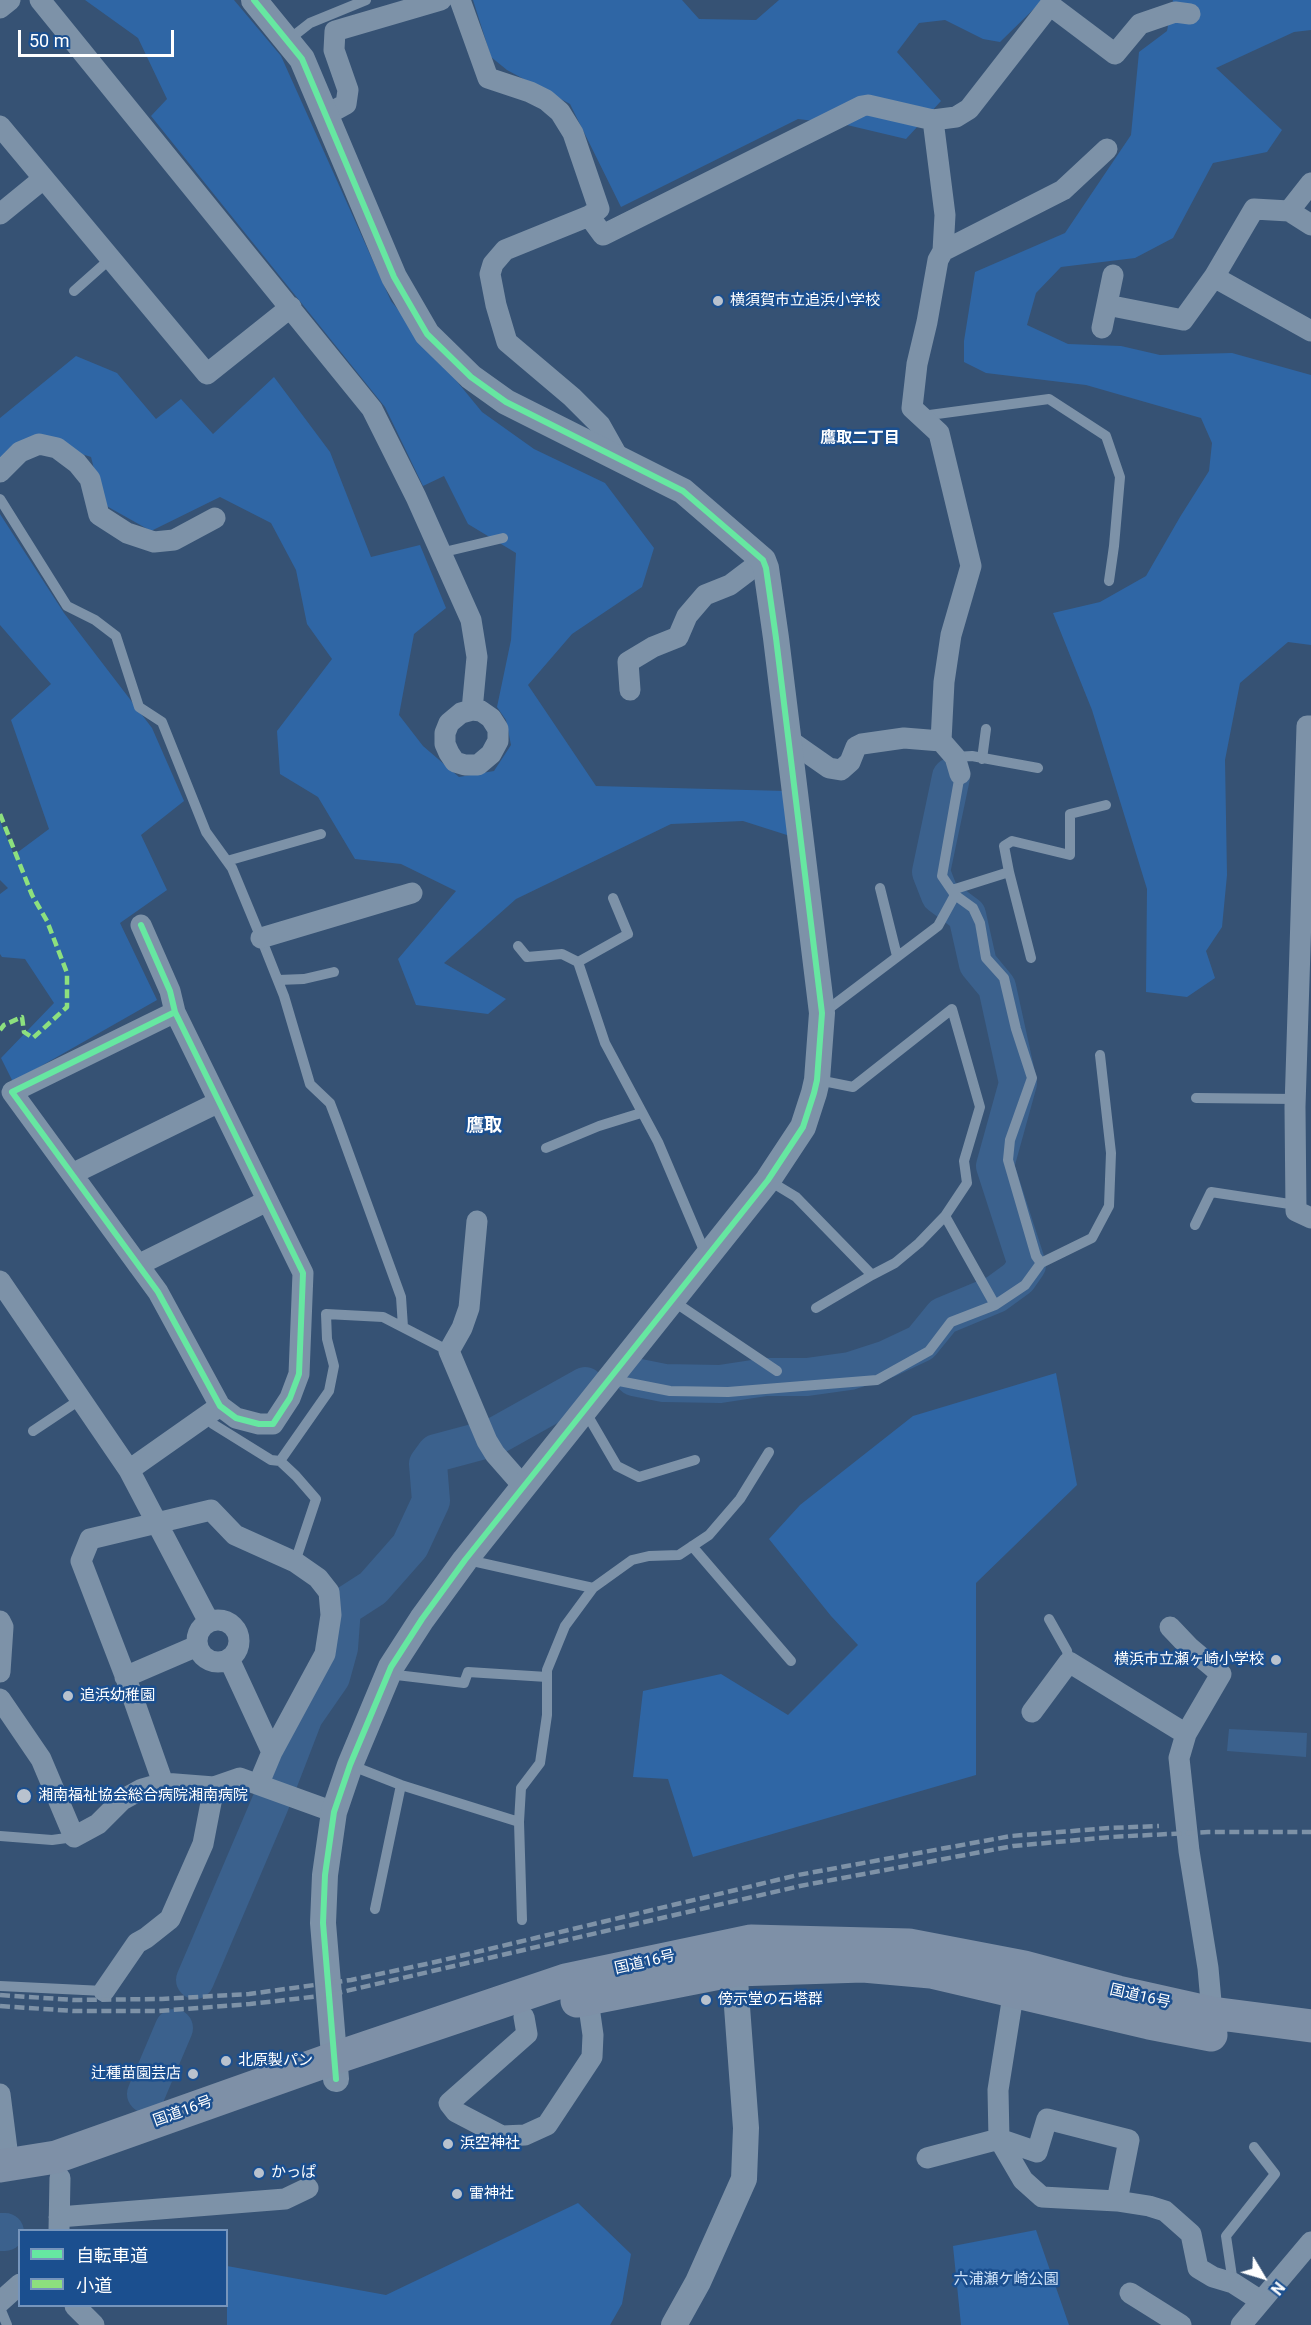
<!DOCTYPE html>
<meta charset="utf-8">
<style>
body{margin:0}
#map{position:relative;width:1311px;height:2325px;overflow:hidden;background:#365274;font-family:Roboto,"Noto Sans JP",sans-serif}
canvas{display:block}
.legend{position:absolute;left:18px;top:2229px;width:210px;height:78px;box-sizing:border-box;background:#1b4f8f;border:2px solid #7695bc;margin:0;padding:8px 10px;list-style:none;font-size:18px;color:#fff}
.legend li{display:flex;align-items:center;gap:12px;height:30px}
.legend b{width:30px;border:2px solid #7695bc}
.north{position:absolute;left:1233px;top:2247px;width:60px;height:60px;-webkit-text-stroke:4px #1b4f8f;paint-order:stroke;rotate:128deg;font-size:16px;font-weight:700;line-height:24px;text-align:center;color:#fff}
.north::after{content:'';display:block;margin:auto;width:21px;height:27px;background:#fff;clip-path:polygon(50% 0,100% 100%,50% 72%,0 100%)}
.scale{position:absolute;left:18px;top:30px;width:156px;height:27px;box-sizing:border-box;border:3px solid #fff;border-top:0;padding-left:8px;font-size:18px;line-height:21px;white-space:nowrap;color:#fff;-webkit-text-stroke:4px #1b4f8f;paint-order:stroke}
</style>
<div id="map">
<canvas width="1311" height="2325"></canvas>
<ul class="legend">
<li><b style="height:8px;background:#66e7a1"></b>自転車道</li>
<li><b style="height:8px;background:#8de07e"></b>小道</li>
</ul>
<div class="north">N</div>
<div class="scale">50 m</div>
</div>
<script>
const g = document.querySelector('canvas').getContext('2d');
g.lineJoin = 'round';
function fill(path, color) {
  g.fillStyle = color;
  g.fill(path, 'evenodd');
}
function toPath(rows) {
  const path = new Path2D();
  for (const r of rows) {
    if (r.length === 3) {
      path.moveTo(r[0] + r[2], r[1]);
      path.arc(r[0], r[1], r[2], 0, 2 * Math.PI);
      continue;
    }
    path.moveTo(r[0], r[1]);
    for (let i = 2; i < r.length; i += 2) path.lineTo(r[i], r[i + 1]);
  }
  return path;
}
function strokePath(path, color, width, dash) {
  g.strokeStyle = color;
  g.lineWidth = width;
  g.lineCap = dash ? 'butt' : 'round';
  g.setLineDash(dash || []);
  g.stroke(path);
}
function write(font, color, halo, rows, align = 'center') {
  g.font = font + ' Roboto,"Noto Sans JP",sans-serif';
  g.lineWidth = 5;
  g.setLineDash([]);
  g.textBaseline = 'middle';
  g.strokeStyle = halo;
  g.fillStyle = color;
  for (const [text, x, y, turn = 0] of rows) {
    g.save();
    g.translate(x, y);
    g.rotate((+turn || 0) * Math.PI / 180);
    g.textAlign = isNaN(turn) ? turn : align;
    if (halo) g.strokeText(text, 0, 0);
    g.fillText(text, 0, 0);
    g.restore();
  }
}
const green = toPath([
 [85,0,234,0,281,56,391,301,482,412,534,449,605,483,654,548,642,587,572,634,528,685,596,786,786,791,790,836,743,821,671,824,516,899,444,963,506,999,488,1014,416,1005,398,959,456,891,401,864,355,859,318,797,280,774,277,731,332,659,307,624,296,570,271,523,220,497,151,531,103,504,91,457,29,437,0,460,0,418,76,356,117,373,156,419,181,399,213,434,274,377,330,452,371,557,420,545,446,608,414,634,399,715,423,746,459,777,494,771,511,745,506,720,497,707,511,640,516,553,468,524,444,476,423,486,385,407,151,116,167,99,138,38],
 [473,0,682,0,699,19,756,20,779,0,1043,0,1000,42,983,39,945,20,919,23,897,52,941,101,906,139,847,125,798,119,621,207,570,104,507,70,491,57],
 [1173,0,1311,0,1311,30,1294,32,1216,68,1282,130,1267,152,1213,163,1173,238,1135,258,1061,267,1036,293,1027,325,1068,344,1121,346,1160,355,1232,353,1311,375,1311,645,1288,642,1240,683,1225,760,1227,875,1222,927,1206,951,1215,978,1187,997,1146,992,1147,889,1092,710,1053,613,1100,602,1146,576,1180,517,1209,471,1212,443,1201,418,1086,385,986,373,964,362,964,341,975,272,1065,233,1131,135,1139,52,1167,31],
 [0,514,64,613,152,728,184,801,141,835,167,890,120,923,157,1000,13,1082,1,1058,54,1003,25,959,2,957,0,954,0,894,8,888,0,880,0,821,14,855,49,829,11,720,51,684,0,625],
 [1056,1373,1077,1485,976,1583,976,1775,693,1857,668,1779,633,1777,643,1691,721,1674,788,1715,858,1645,831,1616,769,1539,800,1505,913,1416],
 [578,2203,631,2254,622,2304,610,2325,227,2325,227,2266,386,2295],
 [1036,2230,1069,2325,961,2325,953,2246]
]);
const water = toPath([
 [1229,1729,1307,1733,1306,1757,1227,1751]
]);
const river = toPath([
 [634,1377,664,1383,720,1384,766,1377,807,1377,850,1371,887,1359,921,1343,943,1316,996,1294,1018,1278,1027,1265,995,1166,1018,1083,997,987,978,964,967,915,940,895,931,872,951,777],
 [195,1980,270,1804,304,1716,331,1677,339,1648,342,1608,373,1588,410,1546,431,1501,428,1464,436,1453,492,1438,585,1386],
 [146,2094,174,2028],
 [0,2232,5,2232]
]);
const service = toPath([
 [287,41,310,23,366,0],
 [74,291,110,259],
 [922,416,1049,399,1106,436,1120,477,1114,546,1109,581],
 [0,499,67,606,95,620,116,636,139,707,162,722,206,832,232,868,261,938,284,996,310,1084,330,1103,338,1124,401,1297,403,1327],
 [440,553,503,538],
 [955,757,972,756,1038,768],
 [982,759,986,729],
 [227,861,321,834],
 [1009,872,1004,846,1012,841,1070,855,1070,814,1106,805],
 [880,888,897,956],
 [952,890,1009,872,1031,958],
 [518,946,527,957,562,954,578,962,605,1043,658,1142,706,1255],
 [578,962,628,934,613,898],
 [278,980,304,979,334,972],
 [823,1013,938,926,955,895],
 [1196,1098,1296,1099],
 [546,1148,599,1126,641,1113],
 [768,1180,796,1197,872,1275,895,1263,919,1243,945,1216,967,1183,964,1161,980,1107,952,1009,853,1087,818,1080],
 [945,1216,995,1305],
 [1195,1225,1211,1192,1296,1205],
 [1041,1263,1092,1238,1109,1206,1111,1153,1100,1055],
 [673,1301,777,1371],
 [816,1308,872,1275],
 [609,1379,670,1391,728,1392,877,1380,929,1351,951,1322,995,1305,1025,1285,1041,1263,1036,1256,1008,1160,1010,1140,1032,1078,1016,1029,1004,978,986,958,980,923,973,908,955,895,942,876,960,774],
 [585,1411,617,1466,639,1477,695,1460],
 [206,1417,213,1424,271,1460,280,1461,296,1476,316,1499,295,1562],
 [33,1431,81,1399],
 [280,1461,329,1391,334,1366,327,1339,326,1314,383,1317,449,1351],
 [692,1546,791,1661],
 [468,1560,593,1588],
 [1049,1619,1067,1651,1069,1662],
 [388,1674,464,1683,468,1672,547,1677],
 [350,1765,401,1785,519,1822],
 [0,1836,52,1840,74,1837],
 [375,1909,401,1785],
 [522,1920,519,1822,521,1788,540,1763,547,1715,547,1670,565,1626,593,1588,632,1560,649,1556,679,1555,709,1535,740,1499,769,1452],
 [0,1986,104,1991],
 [1233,2283,1226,2236,1275,2174,1254,2147],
 [0,2308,7,2325]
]);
const minor = toPath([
 [40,0,372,409,416,497,471,620,477,657,472,710],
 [460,0,488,78,530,92,546,100,560,112,573,133,599,209,589,216],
 [0,8,10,0],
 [326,115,346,104,348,90,334,50,335,31,441,0],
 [933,120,945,215,943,251,938,260,927,322,917,364,912,408,939,433,971,566,951,635,944,682,941,741],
 [0,126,207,374,291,307],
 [1289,211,1311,183],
 [0,214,43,179],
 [943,251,1063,190,1107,149],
 [1214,277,1311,331],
 [1107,305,1183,320,1214,277,1254,209,1289,211,1311,225],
 [1102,328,1113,275],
 [618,457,600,425,572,397,507,342,496,305,490,274,493,264,505,250,589,216,603,235,862,106,868,105,933,120,956,117,969,109,1050,5,1115,54,1140,24,1175,12,1190,14],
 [0,472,20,452,39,444,57,448,77,463,90,479,99,515,127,533,154,542,174,540,215,518],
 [630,690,628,662,653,647,678,637,687,616,705,595,730,585,763,560],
 [472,710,481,711,491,718,498,729,498,741,491,754,478,765,465,765,455,762,449,753,445,744,445,733,449,723,461,713,472,710],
 [1311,726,1307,726,1295,1107,1296,1211,1311,1218],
 [789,740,829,768,841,770,850,762,856,747,862,744,904,738,941,741,955,757,960,774],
 [141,925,170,991,175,1012,303,1273,299,1374,290,1398,273,1424,259,1424,236,1418,220,1406,158,1292,12,1092,175,1012],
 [261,938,412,893],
 [72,1174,219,1102],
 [477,1221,469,1308,462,1328,449,1351,487,1441,495,1454,524,1487],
 [138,1265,267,1201],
 [0,1281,129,1470,209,1622],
 [129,1470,220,1406],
 [218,1641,21],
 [0,1621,3,1627,0,1672],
 [1170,1627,1189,1647,1221,1674,1186,1734,1179,1758,1189,1851,1208,1968,1212,2013],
 [229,1659,272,1752,259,1783],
 [125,1677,197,1646],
 [0,1699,41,1759,74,1837,98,1824,122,1800,142,1789,163,1783,214,1787,240,1778,334,1812],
 [1032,1712,1069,1662,1186,1734],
 [163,1783,126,1678,81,1561,90,1539,211,1510,235,1535,295,1562,318,1578,329,1592,331,1615,325,1654,272,1752],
 [1019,1980,1011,2008,998,2090,999,2139,1023,2180,1042,2197,1117,2201,1149,2206,1165,2211,1191,2234,1198,2268,1213,2277,1233,2283,1261,2301],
 [104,1991,137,1943,146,1938,170,1919,203,1844,214,1787],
 [524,2017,527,2034,449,2103,456,2112,502,2136,525,2135,547,2125,592,2057,593,2035,590,2014,585,1999],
 [0,2094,9,2165],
 [927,2158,999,2139,1037,2152,1047,2119,1129,2140,1117,2201],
 [59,2217,285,2199,308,2188],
 [59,2230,60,2178],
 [1130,2293,1181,2325],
 [0,2302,20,2284],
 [75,2306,94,2325],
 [1241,2325,1311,2242]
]);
const tertiary = toPath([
 [254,0,302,59,394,277,427,334,471,377,506,402,683,491,763,560,766,568,776,638,822,1013,817,1080,814,1093,803,1127,768,1180,465,1560,422,1619,391,1667,350,1765,334,1812,325,1875,323,1923,336,2079],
 [674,2325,698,2282,744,2179,746,2128,733,1953]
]);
const trunk = toPath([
 [577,2001,735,1970,863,1966,931,1972,1149,2023,1211,2035],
 [0,2166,56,2157,335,2058,566,1980,751,1941,909,1945,1024,1967,1118,1992,1212,2013,1311,2026]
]);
const rail = toPath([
 [0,1995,74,2000,162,1999,249,1994,351,1980,431,1963,798,1875,1011,1836,1109,1828,1159,1826],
 [0,2006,74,2011,159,2011,250,2004,329,1995,800,1886,1013,1846,1111,1837,1208,1832,1311,1832]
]);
const quiet = toPath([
 [0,814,32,895,47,921,67,973,67,1007,33,1038,24,1032,22,1017,4,1025,0,1030]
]);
const cycleway = toPath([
 [254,0,302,59,394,277,427,334,471,377,506,402,683,491,763,560,766,568,776,638,822,1013,817,1080,814,1093,803,1127,768,1180,465,1560,422,1619,391,1667,350,1765,334,1812,325,1875,323,1923,336,2079],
 [141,925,170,991,175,1012,303,1273,299,1374,290,1398,273,1424,259,1424,236,1418,220,1406,158,1292,12,1092,175,1012]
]);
const markers = [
 [718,301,6,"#b9c2ce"],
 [1276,1660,6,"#b9c2ce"],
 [68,1696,6,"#b9c2ce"],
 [24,1796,8,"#b9c2ce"],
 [706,2000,6,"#b9c2ce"],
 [226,2061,6,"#b9c2ce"],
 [193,2074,6,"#b9c2ce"],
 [448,2144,6,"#b9c2ce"],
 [259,2173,6,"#b9c2ce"],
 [457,2194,6,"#b9c2ce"]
];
const poiNames = [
 ["横須賀市立追浜小学校",730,301],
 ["横浜市立瀬ヶ崎小学校",1264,1660,"right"],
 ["追浜幼稚園",80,1696],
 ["湘南福祉協会総合病院湘南病院",38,1796],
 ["傍示堂の石塔群",718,2000],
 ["北原製パン",238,2061],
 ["辻種苗園芸店",181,2074,"right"],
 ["浜空神社",460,2144],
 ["かっぱ",271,2173],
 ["雷神社",469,2194]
];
const streetNames = [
 ["国道16号",645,1963,-13],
 ["国道16号",1140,1997,13],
 ["国道16号",183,2112,-20]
];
const parkNames = [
 ["六浦瀬ケ崎公園",1006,2280]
];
const neighbourhoodNames = [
 ["鷹取二丁目",860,439]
];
const quarterNames = [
 ["鷹取",484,1126]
];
fill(green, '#2f66a5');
fill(water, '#3b618d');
strokePath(river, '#3b618d', 38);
strokePath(service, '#7d92a8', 10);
strokePath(minor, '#7d92a8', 21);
strokePath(tertiary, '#7d92a8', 26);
strokePath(trunk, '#7e90a7', 33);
strokePath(rail, '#7e92a7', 4.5, [10, 4.5]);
strokePath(quiet, '#8de07e', 4.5, [9, 4.5]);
strokePath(cycleway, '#66e7a1', 6);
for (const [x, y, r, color] of markers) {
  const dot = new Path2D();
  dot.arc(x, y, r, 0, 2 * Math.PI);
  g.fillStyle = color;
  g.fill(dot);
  strokePath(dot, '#1b4f8f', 2);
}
write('15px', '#fff', '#1b4f8f', poiNames, 'left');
write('15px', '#fff', '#1b4f8f', streetNames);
write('15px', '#cfe3fa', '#1b4f8f', parkNames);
write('bold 16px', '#fff', '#1b4f8f', neighbourhoodNames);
write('bold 18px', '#fff', '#1b4f8f', quarterNames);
</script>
